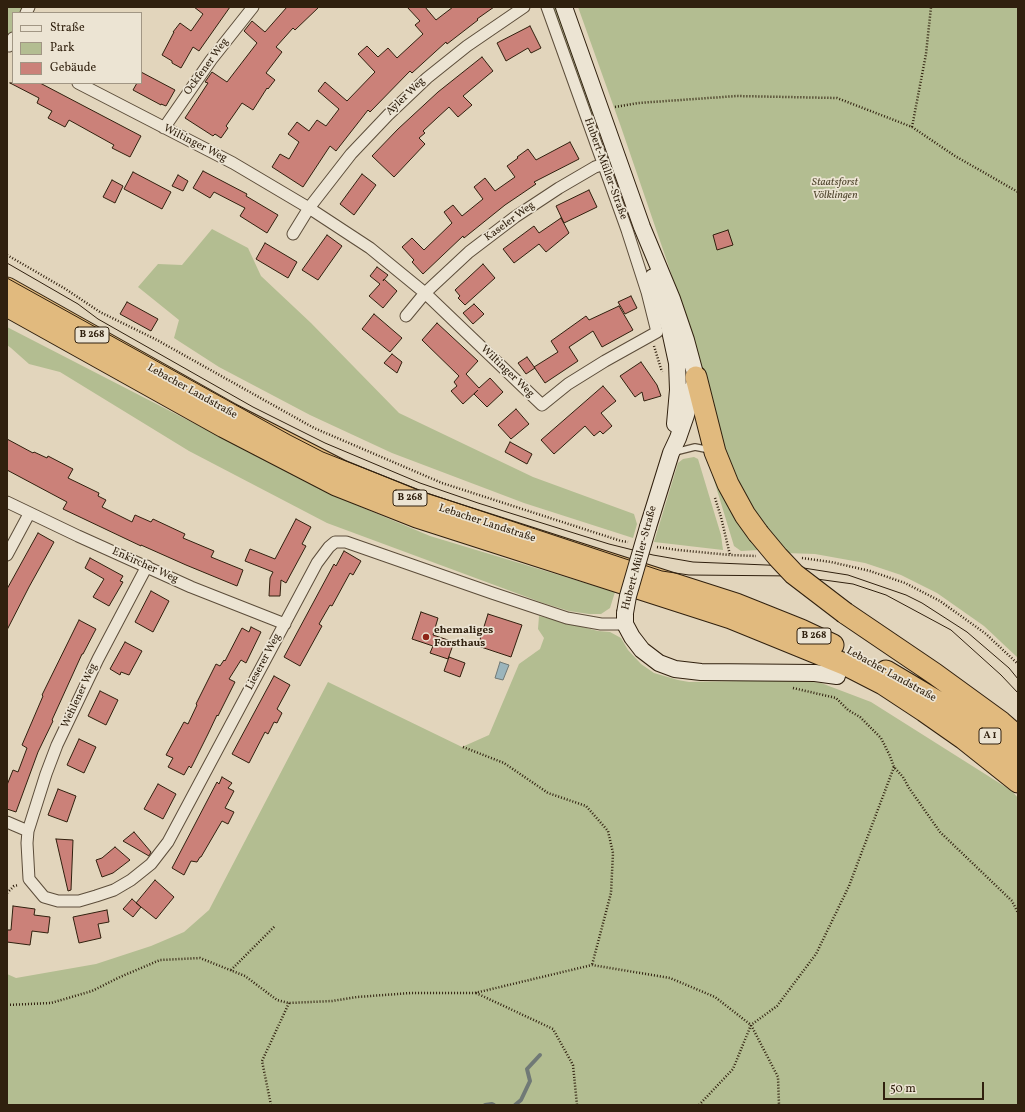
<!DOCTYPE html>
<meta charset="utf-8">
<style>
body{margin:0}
#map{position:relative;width:1025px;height:1112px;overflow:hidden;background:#e2d5bc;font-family:Vollkorn,serif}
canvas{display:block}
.frame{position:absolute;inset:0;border:8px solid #30200e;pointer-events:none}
.legend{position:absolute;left:12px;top:12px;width:130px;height:72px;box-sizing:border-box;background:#ece4d3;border:1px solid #a19684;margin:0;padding:5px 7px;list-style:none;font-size:12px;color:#30200e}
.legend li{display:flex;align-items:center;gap:8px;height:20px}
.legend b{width:20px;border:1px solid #a19684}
.scale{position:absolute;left:883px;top:1082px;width:101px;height:18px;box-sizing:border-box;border:2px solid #30200e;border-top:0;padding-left:5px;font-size:12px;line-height:14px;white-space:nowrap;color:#30200e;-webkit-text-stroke:3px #ece4d3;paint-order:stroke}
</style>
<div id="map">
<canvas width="1025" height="1112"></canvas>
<div class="frame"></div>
<ul class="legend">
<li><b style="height:5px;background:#ece4d3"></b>Straße</li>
<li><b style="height:11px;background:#b3bd91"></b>Park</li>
<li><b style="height:11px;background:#cb8179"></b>Gebäude</li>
</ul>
<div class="scale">50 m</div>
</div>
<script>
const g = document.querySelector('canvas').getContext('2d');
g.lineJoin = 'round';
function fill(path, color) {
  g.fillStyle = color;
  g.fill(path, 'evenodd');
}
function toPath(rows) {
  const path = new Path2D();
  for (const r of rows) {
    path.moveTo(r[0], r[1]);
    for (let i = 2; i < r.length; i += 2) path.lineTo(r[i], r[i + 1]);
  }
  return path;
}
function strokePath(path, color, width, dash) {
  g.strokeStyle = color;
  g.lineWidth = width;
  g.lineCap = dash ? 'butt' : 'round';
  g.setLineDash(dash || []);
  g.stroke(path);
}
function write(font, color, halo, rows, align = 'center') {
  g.font = font + ' Vollkorn,serif';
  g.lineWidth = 3.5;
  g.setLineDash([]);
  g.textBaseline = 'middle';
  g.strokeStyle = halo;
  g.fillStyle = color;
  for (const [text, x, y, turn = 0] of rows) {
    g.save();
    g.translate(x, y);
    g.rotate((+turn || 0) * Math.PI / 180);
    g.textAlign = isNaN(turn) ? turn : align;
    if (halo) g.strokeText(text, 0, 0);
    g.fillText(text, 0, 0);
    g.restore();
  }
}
const green = toPath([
 [7,7,29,7,26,13,13,13,13,38,7,35],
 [551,7,558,7,595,113,590,115],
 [578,7,1018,7,1018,658,984,626,937,593,901,575,865,563,815,554,786,553,752,511,726,458,699,358,670,270,621,127],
 [212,229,248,248,261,276,311,323,399,413,533,477,634,514,637,524,633,538,524,503,392,453,310,415,219,367,174,338,179,320,138,287,158,264,182,265],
 [7,327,337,497,430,536,615,592,610,608,601,614,589,614,569,611,543,603,327,523,189,451,60,372,29,364,11,348,7,345],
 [694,457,698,459,721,535,723,550,654,542,678,463,683,459],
 [707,457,759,550,741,551,734,546],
 [539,616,598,631,610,632,621,638,628,650,641,664,654,673,678,680,689,682,797,680,821,683,871,702,1012,791,1018,798,1018,1105,7,1105,7,974,16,978,96,964,151,946,184,932,209,910,328,682,462,747,489,735,519,664,540,649,544,638,538,629]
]);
const water = toPath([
 [500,662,509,665,503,680,495,678,500,662]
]);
const stream = toPath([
 [485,1105,492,1104,494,1105],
 [515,1105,521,1100,530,1081,527,1069,540,1055]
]);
const building = toPath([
 [194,7,230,7,199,51,193,47,181,68,172,63,172,61,162,55,174,32,173,32,180,23,191,31,203,14,194,7],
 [287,7,319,7,295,30,293,28,276,47,282,52,266,73,275,80,268,89,267,88,253,110,242,103,226,126,228,128,221,138,215,134,213,136,185,118,208,83,205,82,212,72,227,82,257,43,244,31,252,21,265,32,287,7],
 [407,7,425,7,436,20,453,7,494,7,477,19,478,20,447,44,446,42,412,73,410,71,370,112,368,110,336,151,330,146,303,187,272,167,280,154,289,159,299,142,288,134,297,122,309,131,317,120,326,126,339,109,318,91,325,82,347,101,375,72,358,54,367,46,378,57,388,48,397,58,423,34,415,25,420,21,407,7],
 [530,26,541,48,531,53,528,48,506,61,497,43,530,26],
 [482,57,493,71,463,96,472,105,458,117,449,107,437,118,423,131,425,133,419,138,425,144,394,177,372,156,398,129,438,92,482,57],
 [141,72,175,90,166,106,161,104,161,105,133,90,137,83,141,83,141,72],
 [10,83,40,83,141,136,130,157,112,148,114,145,69,120,65,127,48,118,52,111,37,103,39,98,10,83],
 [570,142,579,159,534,182,536,184,505,205,464,238,463,236,423,274,412,262,414,260,402,247,412,238,424,250,452,223,444,212,453,205,462,216,483,199,474,187,485,178,495,191,515,177,507,166,518,158,517,157,528,149,536,160,570,142],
 [203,171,247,194,246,196,278,215,267,233,240,216,245,208,214,192,210,198,193,188,203,171],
 [133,172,171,192,162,209,124,189,133,172],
 [362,174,376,185,354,215,340,204,362,174],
 [178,175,188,181,183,191,172,186,178,175],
 [112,180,123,186,115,203,103,197,112,180],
 [589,190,597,207,564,223,556,206,589,190],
 [561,218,569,233,546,252,539,244,514,263,503,249,534,226,539,233,561,218],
 [728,230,733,245,717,250,713,235,728,230],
 [327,235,342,246,318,280,302,270,327,235],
 [265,243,297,262,288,278,256,259,265,243],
 [483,264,495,278,465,305,458,298,460,296,455,290,483,264],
 [377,267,388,275,383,281,384,279,397,291,383,308,369,296,380,284,370,276,377,267],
 [631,296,637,308,625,314,618,302,631,296],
 [127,302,158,319,151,331,120,314,127,302],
 [474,304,484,314,473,324,463,313,474,304],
 [619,306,633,330,602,347,593,331,569,347,578,361,545,383,534,367,558,352,551,341,586,316,589,320,619,306],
 [374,314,402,338,390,352,362,329,374,314],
 [437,323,478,361,466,374,479,388,490,378,503,392,487,407,474,394,478,390,463,404,451,391,457,386,454,382,459,376,422,340,437,323],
 [392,354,402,362,397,373,384,363,392,354],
 [527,357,535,368,526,374,518,363,527,357],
 [641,362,657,385,661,396,644,401,642,392,635,397,620,376,641,362],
 [603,386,616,401,601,413,612,426,603,434,600,431,594,436,585,426,554,454,541,440,603,386],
 [516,409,529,424,511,439,498,425,516,409],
 [7,439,33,453,34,452,47,458,48,456,73,469,68,478,99,493,98,496,106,500,102,507,132,522,135,515,151,522,153,519,185,534,183,538,214,551,211,557,243,570,237,586,186,565,141,545,141,546,63,509,67,502,7,470,7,439],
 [510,442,532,454,527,464,505,452,510,442],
 [296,519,311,527,302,544,306,546,286,583,281,580,280,596,269,596,270,578,273,572,245,561,250,549,275,559,296,519],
 [38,533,54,542,29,587,7,630,7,589,38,533],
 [344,551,361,561,353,575,350,573,332,606,330,605,319,624,322,626,300,666,284,657,334,564,336,566,344,551],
 [90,558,123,576,120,581,123,582,109,606,93,597,104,579,85,568,90,558],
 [151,591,169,601,153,632,135,622,151,591],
 [421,612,438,618,433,635,454,642,448,659,430,653,433,646,412,639,421,612],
 [488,614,522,625,511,657,478,646,488,614],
 [79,620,96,629,83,654,82,654,52,720,53,721,38,752,16,812,7,809,7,785,13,770,18,772,27,748,22,745,43,696,42,695,79,620],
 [251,627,261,632,246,663,241,660,229,679,235,682,218,716,217,715,208,734,191,768,189,766,184,775,168,767,173,758,166,755,184,722,188,724,197,705,196,704,216,664,220,666,224,660,225,661,242,628,249,632,251,627],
 [125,642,142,651,129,675,121,672,120,675,110,669,125,642],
 [449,657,465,663,460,677,444,671,449,657],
 [274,676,290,685,277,709,282,713,277,723,274,722,268,734,265,732,249,763,232,754,274,676],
 [100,691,118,700,106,725,88,716,100,691],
 [79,739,96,747,84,773,67,765,79,739],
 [222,777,232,783,228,788,234,791,225,808,234,812,228,824,222,821,201,857,200,857,197,862,191,861,184,875,172,868,217,782,219,784,222,777],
 [158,784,176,794,163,819,144,809,158,784],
 [58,789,76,796,67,822,48,815,58,789],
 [134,832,151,852,149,856,123,841,134,832],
 [56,839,73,840,71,890,68,891,56,839],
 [115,847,130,860,113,873,102,877,96,860,102,858,115,847],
 [155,880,174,897,156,919,136,903,155,880],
 [132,899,141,907,133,917,123,909,132,899],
 [13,906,35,909,34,915,50,917,48,933,32,931,30,945,7,942,7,930,11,930,13,906],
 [107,910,109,922,98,924,101,938,79,943,73,917,107,910]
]);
const path = toPath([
 [615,107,638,103,737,96,837,98,912,127,955,156,1018,192],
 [912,127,926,54,931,7],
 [7,255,64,288,100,312,157,340,314,428,442,483,621,541,628,542],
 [654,346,662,372],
 [715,498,721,517,730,555],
 [657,547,678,550,730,555,756,556],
 [802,558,831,562,870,571,905,583,940,601,986,634,1018,664],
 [793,688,836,698,848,710,860,717,881,738,890,756,894,767,903,777,909,788,940,832,1012,901,1018,913],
 [463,747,504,763,548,793,586,806,608,831,613,853,611,893,592,965],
 [7,893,14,886,19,885],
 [231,970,275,926],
 [476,993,553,1029,573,1065,577,1105],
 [7,1005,51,1003,92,991,120,977,160,960,200,958,245,976,277,1000,289,1003,332,1001,357,997,411,993,475,993,592,965,670,978,715,997,751,1025,778,1077,779,1105],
 [271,1105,262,1061,289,1003],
 [699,1105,733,1069,751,1025,777,1006,816,954,849,886,894,767]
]);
const lane = toPath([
 [675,452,695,447,710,450]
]);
const street = toPath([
 [26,13,29,7],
 [9,46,13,38],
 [78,83,233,163,309,208,370,248,425,293,542,405,568,384,605,361,657,332,647,292,627,230,547,7],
 [164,128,211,60,253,7],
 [293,234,309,208,351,154,388,115,427,78,467,46,524,7],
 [406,316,425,293,469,252,515,217,559,188,595,167,604,164],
 [7,502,78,536,191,587,285,624],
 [7,555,29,514],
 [7,822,28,831,27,843,29,879,44,897,58,901,79,901,96,896,114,890,131,880,151,864,168,842,317,563,329,547,335,542,346,542,492,593,567,618,601,624,625,624],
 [28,831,46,774,57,745,98,659,147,566]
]);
const secondary = toPath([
 [564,7,642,227,672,299,686,340,696,377,686,415,678,438,671,453,648,527],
 [653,277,669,326,677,363,678,390,675,424],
 [625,613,625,624,632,637,642,650,659,663,675,669,701,672,815,673,837,676]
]);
const highway = toPath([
 [7,288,231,414,342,471,421,503,736,604,801,630,833,645],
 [7,306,224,427,336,485,417,517,731,618,844,664,883,684,924,711,964,739,1018,782],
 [696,377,715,452,728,484,745,515,758,533],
 [845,613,935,674,1001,722,1018,737],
 [886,671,960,715,996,741,1018,760]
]);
const tram = toPath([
 [7,263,78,304,98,319,253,407,325,443,420,483,478,503,609,544,653,555,693,562,791,566,848,575,906,595,922,603,967,632,1009,668,1018,679],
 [7,278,290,435,323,452,427,493,662,571,689,575,795,576,853,584,886,595,951,630,1001,675,1018,693]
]);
const secondaryBridge = toPath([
 [625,613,628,596,648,527]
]);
const highwayBridge = toPath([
 [758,533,778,557,794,574,845,613]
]);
const markers = [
 [426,637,4,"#8f2418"]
];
const shields = [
 [92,335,34],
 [410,498,34],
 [814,636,34],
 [990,736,22]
];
const shieldNames = [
 ["B 268",92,335],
 ["B 268",410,498],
 ["B 268",814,636],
 ["A 1",990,736]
];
const streetNames = [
 ["Ockfener Weg",207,67,-54],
 ["Ayler Weg",406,97,-44],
 ["Wiltinger Weg",195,144,27],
 ["Hubert-Müller-Straße",605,169,70],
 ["Kaseler Weg",510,222,-36],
 ["Wiltinger Weg",507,372,44],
 ["Lebacher Landstraße",192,392,29],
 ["Lebacher Landstraße",487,524,18],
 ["Hubert-Müller-Straße",640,558,-75],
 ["Enkircher Weg",145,566,24],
 ["Lieserer Weg",264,662,-62],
 ["Lebacher Landstraße",891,675,29],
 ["Wehlener Weg",80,696,-65]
];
const parkNames = [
 ["Staatsforst",835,183],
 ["Völklingen",835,196]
];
const poiNames = [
 ["ehemaliges",434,631],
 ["Forsthaus",434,644]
];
fill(green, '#b3bd91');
fill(water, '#9bb5bc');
strokePath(water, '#707976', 1);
strokePath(stream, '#707976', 4);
fill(building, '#cb8179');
strokePath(building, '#30200e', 1);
strokePath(lane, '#5c4d3a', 8);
strokePath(street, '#5c4d3a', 13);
strokePath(secondary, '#30200e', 18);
strokePath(highway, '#30200e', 23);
strokePath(path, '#30200e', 2.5, [1, 2]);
strokePath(lane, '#ece4d3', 5.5);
strokePath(street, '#ece4d3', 11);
strokePath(secondary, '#ece4d3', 16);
strokePath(highway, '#e1ba7e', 21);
strokePath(tram, '#30200e', 1);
strokePath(secondaryBridge, '#30200e', 18, []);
strokePath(highwayBridge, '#30200e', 23, []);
strokePath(secondaryBridge, '#ece4d3', 16);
strokePath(highwayBridge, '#e1ba7e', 21);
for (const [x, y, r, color] of markers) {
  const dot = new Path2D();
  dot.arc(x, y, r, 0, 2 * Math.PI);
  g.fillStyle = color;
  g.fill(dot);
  strokePath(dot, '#ece4d3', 1.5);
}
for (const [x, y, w] of shields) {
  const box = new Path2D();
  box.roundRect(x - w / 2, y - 8, w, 16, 3);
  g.fillStyle = '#ece4d3';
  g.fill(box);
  strokePath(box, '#30200e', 1);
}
write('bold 10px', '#30200e', null, shieldNames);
write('11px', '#30200e', '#ece4d3', streetNames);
write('italic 11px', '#51472f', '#ece4d3', parkNames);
write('bold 11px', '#30200e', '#ece4d3', poiNames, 'left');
</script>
